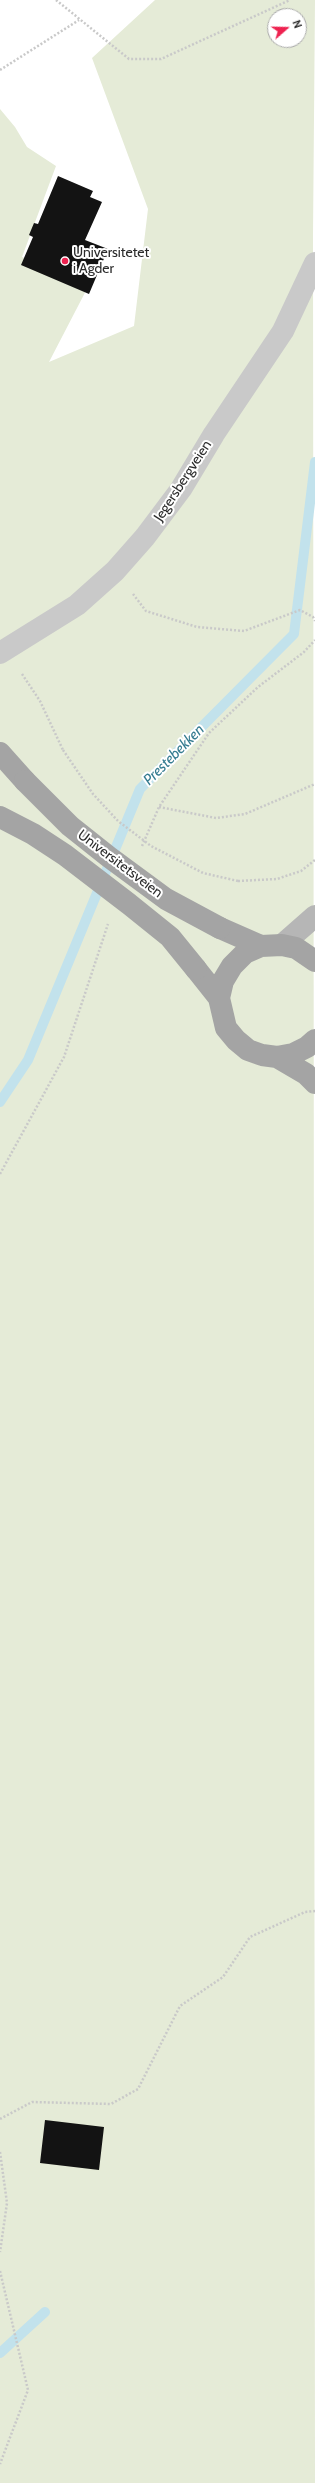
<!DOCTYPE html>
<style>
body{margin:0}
#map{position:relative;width:315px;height:2483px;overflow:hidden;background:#fff;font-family:Cabin,sans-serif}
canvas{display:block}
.north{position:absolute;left:267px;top:8px;width:40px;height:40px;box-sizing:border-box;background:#fff;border:1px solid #ababab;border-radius:50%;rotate:70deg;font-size:11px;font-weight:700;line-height:16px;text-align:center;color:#2c2c2c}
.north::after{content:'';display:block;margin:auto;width:14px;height:18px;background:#ee2250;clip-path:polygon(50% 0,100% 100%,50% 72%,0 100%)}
</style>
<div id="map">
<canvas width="315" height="2483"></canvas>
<div class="north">N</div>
</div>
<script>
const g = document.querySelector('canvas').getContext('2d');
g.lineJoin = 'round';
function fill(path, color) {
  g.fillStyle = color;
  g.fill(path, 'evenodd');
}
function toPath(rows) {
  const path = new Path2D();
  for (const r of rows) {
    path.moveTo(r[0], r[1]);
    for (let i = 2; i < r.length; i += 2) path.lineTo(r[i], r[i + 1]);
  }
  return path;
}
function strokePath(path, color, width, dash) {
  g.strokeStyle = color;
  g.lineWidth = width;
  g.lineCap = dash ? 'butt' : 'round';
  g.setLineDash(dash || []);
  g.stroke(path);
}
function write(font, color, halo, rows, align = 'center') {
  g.font = font + ' Cabin,sans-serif';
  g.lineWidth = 4;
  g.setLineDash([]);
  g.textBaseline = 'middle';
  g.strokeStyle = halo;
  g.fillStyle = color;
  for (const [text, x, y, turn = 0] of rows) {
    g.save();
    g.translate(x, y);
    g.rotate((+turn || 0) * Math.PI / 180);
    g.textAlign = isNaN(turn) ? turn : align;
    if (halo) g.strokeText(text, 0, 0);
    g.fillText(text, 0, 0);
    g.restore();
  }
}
const green = toPath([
 [155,0,315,0,313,235,315,2483,0,2483,0,109,15,127,27,147,56,166,22,257,90,283,49,362,134,326,148,209,92,58],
 [275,16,299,16,299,40,275,40]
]);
const stream = toPath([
 [0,1102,28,1060,140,789,294,634,315,462],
 [0,2353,45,2312]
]);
const building = toPath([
 [58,176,93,191,90,197,102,202,85,240,108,249,89,294,21,265,33,237,29,235,34,223,38,224],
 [45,2120,104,2127,99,2170,40,2163]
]);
const path = toPath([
 [56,0,129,59,161,59,290,0],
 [0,70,79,20],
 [133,594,146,611,197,627,244,631,300,610,313,617,315,621],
 [22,674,40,701,63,750],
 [159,807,216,818,245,814,315,784],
 [142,846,159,807,209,733,258,687,304,652,315,640],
 [238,881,277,879,301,871,315,860],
 [0,1174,64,1057,108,924],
 [0,2119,32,2102,111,2104,138,2089,180,2006,223,1977,250,1937,305,1912,315,1911],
 [0,2152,7,2203,0,2252],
 [0,2271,28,2390,0,2464]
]);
const street = toPath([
 [0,653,77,605,115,571,145,537,181,489,214,434,283,331,315,263]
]);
const secondary = toPath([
 [282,945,315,916]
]);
const primary = toPath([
 [0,753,25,781],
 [220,928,261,946],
 [315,961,296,948,282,945,261,946,245,953,232,966,223,981,219,998,226,1028,236,1040,248,1050,262,1055,277,1057,293,1054,307,1047,315,1040],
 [196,969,219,998],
 [277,1057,306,1074,315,1083]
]);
const pathBridge = toPath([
 [63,750,93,794,118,821,151,846,203,873,238,881]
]);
const primaryBridge = toPath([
 [25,781,70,826,109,857,166,899,220,928],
 [0,817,33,834,65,855,129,904,170,937,196,969]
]);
const markers = [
 [65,261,4,"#ee2250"]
];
const poiNames = [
 ["Universitetet",73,253],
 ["i Agder",73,269]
];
const streetNames = [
 ["Jegersbergveien",183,481,-57],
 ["Universitetsveien",120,864,37]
];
const waterNames = [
 ["Prestebekken",174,755,-45]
];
fill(green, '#e5ebd7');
strokePath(stream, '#c2e2ec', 10);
fill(building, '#131313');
strokePath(path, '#c9c9c9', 2.5, [2, 2]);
strokePath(street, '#c9c9c9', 22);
strokePath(secondary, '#b6b6b6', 22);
strokePath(primary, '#a4a4a4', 22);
strokePath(pathBridge, '#c9c9c9', 2.5, [2, 2]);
strokePath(primaryBridge, '#a4a4a4', 22);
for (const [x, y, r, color] of markers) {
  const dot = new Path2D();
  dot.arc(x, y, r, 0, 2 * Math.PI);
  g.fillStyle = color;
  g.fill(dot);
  strokePath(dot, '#fff', 1.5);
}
write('14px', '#2c2c2c', '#fff', poiNames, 'left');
write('14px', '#2c2c2c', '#fff', streetNames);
write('italic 15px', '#367c91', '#fff', waterNames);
</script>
